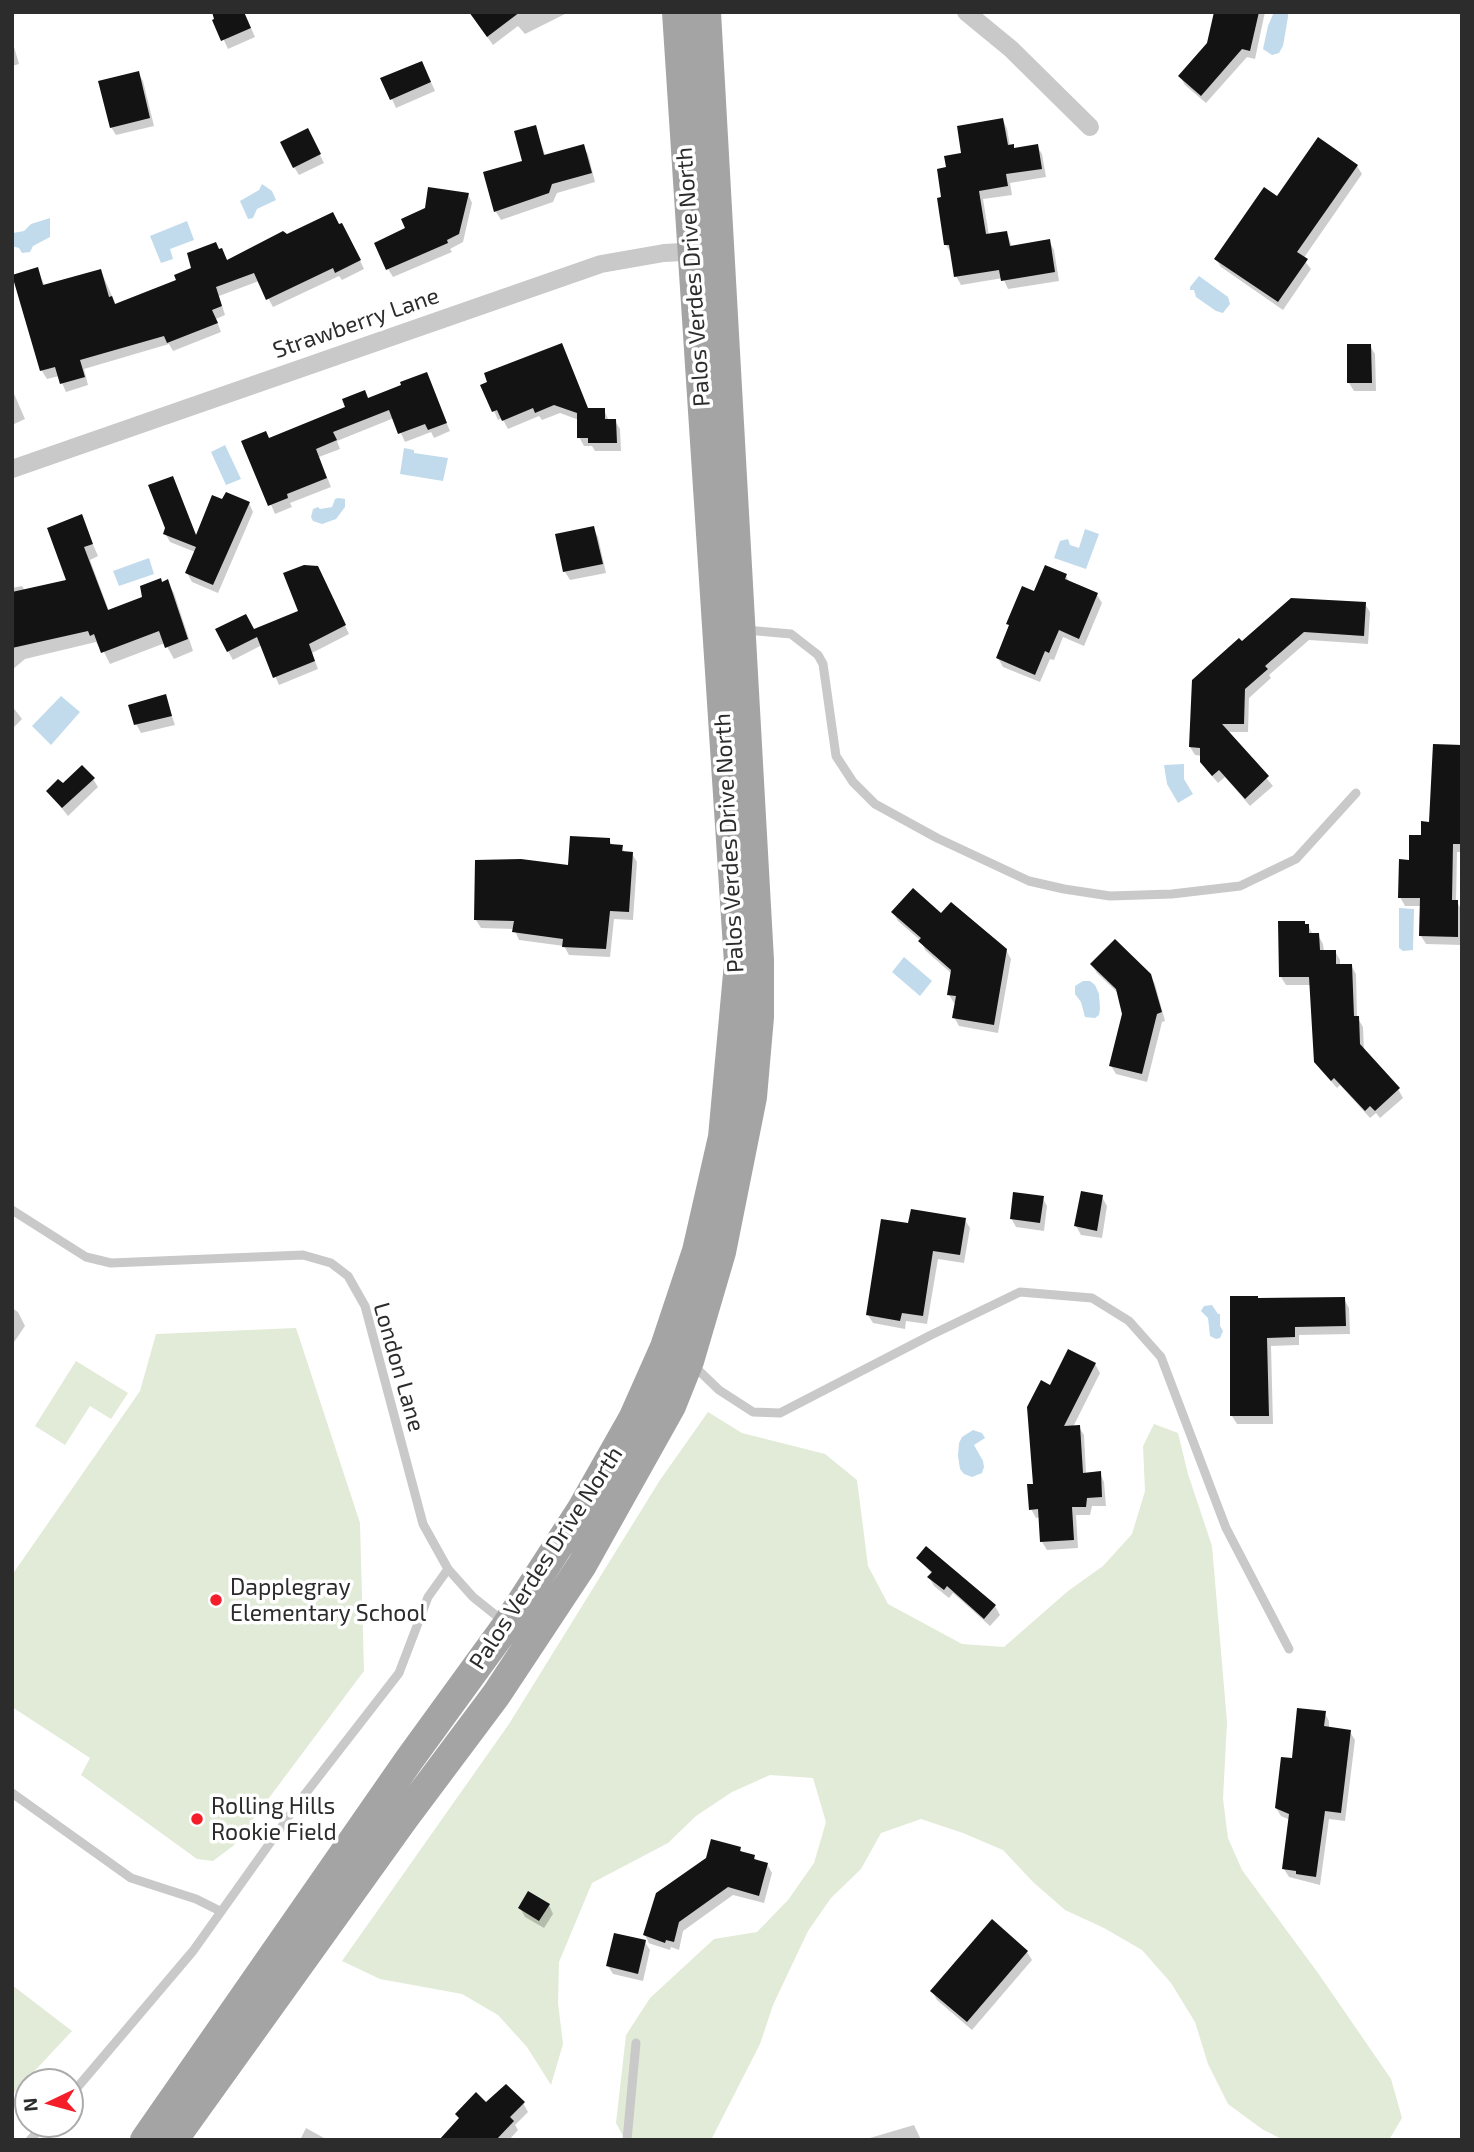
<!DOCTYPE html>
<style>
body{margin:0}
#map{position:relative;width:1474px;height:2152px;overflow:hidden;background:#fff;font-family:"Exo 2",sans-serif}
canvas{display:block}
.frame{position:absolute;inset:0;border:14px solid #2c2c2c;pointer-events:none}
.north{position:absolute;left:14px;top:2068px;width:70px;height:70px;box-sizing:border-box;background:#fff;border:2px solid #ababab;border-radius:50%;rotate:265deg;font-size:19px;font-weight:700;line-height:28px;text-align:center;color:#2c2c2c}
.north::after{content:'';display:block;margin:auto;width:24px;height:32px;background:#f31e29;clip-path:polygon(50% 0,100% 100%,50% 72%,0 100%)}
</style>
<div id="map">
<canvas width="1474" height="2152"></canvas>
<div class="frame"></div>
<div class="north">N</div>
</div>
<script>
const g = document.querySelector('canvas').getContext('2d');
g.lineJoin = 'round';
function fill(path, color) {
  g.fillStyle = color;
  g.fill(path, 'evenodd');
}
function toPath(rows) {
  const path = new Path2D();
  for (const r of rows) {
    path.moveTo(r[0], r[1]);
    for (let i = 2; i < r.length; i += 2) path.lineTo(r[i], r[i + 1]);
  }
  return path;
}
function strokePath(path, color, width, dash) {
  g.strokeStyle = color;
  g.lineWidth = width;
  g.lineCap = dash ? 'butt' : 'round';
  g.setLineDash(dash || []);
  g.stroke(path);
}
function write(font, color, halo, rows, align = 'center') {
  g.font = font + ' "Exo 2",sans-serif';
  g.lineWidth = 7;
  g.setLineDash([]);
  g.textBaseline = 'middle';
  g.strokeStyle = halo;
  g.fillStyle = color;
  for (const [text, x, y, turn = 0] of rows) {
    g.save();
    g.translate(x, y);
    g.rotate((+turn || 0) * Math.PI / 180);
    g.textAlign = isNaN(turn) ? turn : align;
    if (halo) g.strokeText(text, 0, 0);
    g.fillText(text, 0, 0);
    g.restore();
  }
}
const green = toPath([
 [296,1328,360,1523,364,1671,233,1846,213,1861,197,1859,81,1775,90,1758,12,1707,12,1575,140,1391,156,1334],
 [76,1361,128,1393,111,1419,90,1406,65,1445,35,1426],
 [708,1412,742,1433,825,1454,857,1480,868,1566,888,1604,962,1644,1004,1647,1068,1591,1103,1566,1132,1534,1145,1491,1143,1446,1154,1424,1178,1433,1188,1474,1212,1546,1227,1722,1223,1799,1228,1838,1242,1870,1318,1973,1391,2079,1402,2118,1389,2140,1283,2140,1262,2129,1228,2104,1208,2064,1195,2022,1171,1983,1142,1950,1104,1928,1065,1910,1033,1882,1003,1850,963,1833,921,1819,881,1833,861,1869,831,1898,808,1931,773,2005,760,2044,711,2140,625,2140,616,2123,626,2035,650,1998,714,1939,757,1932,788,1900,814,1863,826,1822,813,1778,770,1775,732,1792,696,1816,668,1843,592,1883,559,1962,558,2003,563,2044,551,2085,527,2047,498,2015,462,1994,380,1979,342,1961,509,1724,660,1480],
 [12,1985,72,2031,12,2095]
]);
const water = toPath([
 [1274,12,1288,12,1288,17,1283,46,1279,53,1272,55,1263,49,1268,26],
 [262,184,272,191,276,200,257,209,253,218,248,219,240,201,259,190],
 [50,218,50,237,33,246,30,252,22,253,19,248,12,246,13,233,24,231,31,224],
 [187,221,194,240,170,249,173,259,161,263,150,236],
 [1199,276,1228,297,1230,304,1223,313,1216,311,1196,297,1194,290,1190,290,1190,287],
 [225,445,241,479,226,485,211,452],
 [404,448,414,450,414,453,448,458,443,481,400,474],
 [338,498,345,499,345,507,336,519,322,524,313,521,311,517,313,509,318,507,320,509,332,507,335,499],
 [1085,529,1099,534,1086,569,1054,558,1060,541,1068,539,1070,545,1079,548],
 [149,558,154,574,119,586,113,571],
 [61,696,80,712,51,745,32,726],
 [1184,764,1184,779,1193,794,1178,803,1167,784,1164,765],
 [1399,908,1414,909,1413,950,1403,951,1399,948],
 [904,957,932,981,920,996,892,972],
 [1083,981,1090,981,1095,985,1099,994,1100,1009,1099,1015,1095,1018,1085,1017,1081,1002,1075,994,1075,986],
 [1212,1305,1218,1314,1220,1314,1220,1326,1223,1331,1220,1338,1216,1339,1210,1336,1208,1318,1201,1311,1204,1306],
 [973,1430,982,1433,985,1438,974,1445,983,1461,984,1467,982,1473,972,1477,964,1474,960,1469,958,1456,959,1443,962,1437]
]);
const shadow = toPath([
 [244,12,255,37,228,49,215,21],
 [478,12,569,12,525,34,518,26,493,45,478,24],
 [1216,12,1265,12,1255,59,1247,57,1206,103,1185,85,1180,77,1209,43],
 [12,40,19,64,12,66],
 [426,71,435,91,396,108,383,79],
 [138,73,143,81,154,126,116,135,111,127],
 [1003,120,1007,129,1010,146,1015,149,1037,146,1042,154,1046,177,1010,183,1012,195,983,199,989,236,1007,233,1012,247,1049,241,1054,250,1059,281,1008,289,1003,278,961,285,956,276,951,253,946,245,943,198,948,168],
 [535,127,546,157,583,146,588,154,595,182,557,193,553,202,501,220,496,212,485,173,525,162],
 [312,139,324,163,299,175,294,167],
 [1357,166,1362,174,1303,259,1311,269,1283,310,1221,267,1216,259,1278,198],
 [468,194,472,203,463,242,450,249,452,252,393,277,388,269,408,228],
 [339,226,347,233,364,269,342,280,339,276,273,307,259,281,219,296,225,315,216,319,221,332,173,351,169,344,84,369,88,385,66,392,59,376,47,379,42,371,15,275,37,269,45,286,101,271,116,305,287,237],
 [1370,346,1375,354,1376,391,1354,391,1349,383],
 [426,374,450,431,434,438,431,432,405,442,394,418,337,441,340,449,319,457,331,487,290,503,292,507,275,514,244,442,269,440,368,400],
 [483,386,589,410,604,410,609,421,615,421,620,429,621,451,595,451,592,446,584,446,579,437,579,420,560,413,542,420,539,416,508,429,502,418,498,420],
 [12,389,25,419,12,425],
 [172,478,197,537,223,502,249,503,253,512,218,593,192,582,187,573,195,552,170,542,165,533],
 [81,517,98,556,90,560,109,611,144,598,167,581,174,593,193,651,174,659,165,643,110,664,101,646,99,647,96,642,25,659,12,670,12,588,22,586,25,591,69,581],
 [593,528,598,537,606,573,570,580,565,572,557,536],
 [1066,576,1070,583,1097,595,1102,603,1084,646,1063,637,1054,660,1050,659,1040,682,1003,667,998,658,1035,593],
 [322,577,349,634,312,653,318,669,279,685,262,645,233,660,228,651,254,631,300,612],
 [1365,604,1370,612,1368,644,1309,640,1269,675,1271,678,1249,698,1248,732,1227,732,1273,786,1250,806,1225,777,1218,783,1207,770,1201,761,1202,756,1195,755,1190,747,1242,643],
 [165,696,175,725,141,733,136,724],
 [12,706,22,719,12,729],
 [1462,746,1462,852,1457,852,1456,900,1462,911,1462,945,1426,944,1421,936,1421,906,1405,906,1400,897,1410,861,1431,823],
 [93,779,98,787,68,816,48,791],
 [609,840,613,846,621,846,625,853,632,854,637,862,633,920,614,919,610,957,569,955,564,946,519,940,514,929,481,928,476,920,570,867],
 [893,912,1006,950,1011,959,998,1033,959,1026,954,1017,956,1004,954,1003,949,995,952,974,925,950,921,941,898,921],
 [1305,925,1308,925,1313,935,1318,935,1323,944,1324,951,1335,951,1340,960,1340,966,1351,965,1356,974,1357,1017,1363,1027,1364,1051,1398,1089,1403,1098,1380,1118,1376,1113,1370,1118,1340,1085,1337,1088,1321,1070,1315,1061,1312,985,1286,985,1281,977],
 [1092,965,1150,975,1155,984,1165,1021,1162,1022,1147,1082,1116,1074,1111,1066,1124,1014,1119,994,1097,973],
 [1042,1197,1047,1206,1044,1231,1016,1227,1011,1218],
 [1102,1197,1107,1206,1102,1238,1081,1235,1076,1226],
 [965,1220,970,1228,964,1263,938,1259,927,1324,906,1321,905,1329,873,1323,868,1315,909,1225],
 [1344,1299,1349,1308,1350,1334,1299,1335,1299,1345,1271,1346,1273,1424,1237,1424,1232,1416,1259,1300],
 [12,1308,18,1312,25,1326,12,1345],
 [1095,1364,1100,1373,1073,1427,1079,1427,1084,1435,1086,1474,1100,1473,1104,1482,1106,1506,1092,1506,1090,1515,1076,1515,1078,1548,1047,1550,1042,1542,1040,1517,1036,1518,1031,1509,1050,1387],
 [918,1558,995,1606,1000,1615,990,1626,953,1593,949,1598,934,1586,929,1577,932,1574],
 [1324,1712,1329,1721,1329,1729,1350,1732,1355,1740,1345,1821,1329,1819,1320,1885,1289,1877,1284,1869,1290,1820,1281,1816,1276,1808,1293,1760],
 [740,1849,743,1854,754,1857,757,1862,767,1864,772,1873,764,1903,733,1895,683,1931,679,1950,671,1947,670,1950,645,1942,650,1950,643,1981,613,1974,608,1966,615,1935,649,1943,645,1935],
 [549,1905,553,1914,544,1928,525,1917,520,1908],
 [1027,1952,1032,1960,972,2030,937,2000,932,1991],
 [523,2103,528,2112,515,2125,518,2130,509,2140,444,2140,486,2104],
 [914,2125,921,2140,863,2140],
 [306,2128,324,2138,325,2140,300,2140]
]);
const building = toPath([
 [212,12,244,12,251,28,221,41,212,20,214,19],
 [469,12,520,12,487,37],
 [1214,12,1259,12,1250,51,1242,49,1201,96,1178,76,1207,43],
 [422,61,431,82,390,100,380,78],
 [139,71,150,118,110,128,98,81],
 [1003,118,1008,145,1014,144,1014,148,1038,144,1042,169,1006,174,1008,186,979,191,986,234,1007,231,1010,246,1050,239,1055,272,1001,281,999,270,954,277,949,245,944,245,937,198,941,197,937,169,946,167,944,156,961,153,957,126],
 [536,125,544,155,584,144,592,173,552,184,549,193,494,212,483,172,522,161,514,131],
 [308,128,321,154,293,168,280,142],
 [1318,137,1358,165,1297,252,1308,259,1278,302,1214,259,1264,187,1277,196],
 [428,187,469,193,459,234,447,240,448,243,386,270,374,243,405,228,401,219,425,208],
 [333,212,339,224,342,223,361,260,335,273,333,268,266,300,254,273,216,287,222,306,212,310,218,323,167,343,164,336,80,360,85,377,60,384,55,367,40,371,12,275,38,267,43,285,101,269,109,297,112,296,115,304,176,280,174,275,191,268,187,253,216,242,219,249,222,248,227,260,283,231,287,234],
 [562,343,588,408,605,408,605,419,616,419,617,443,588,443,588,438,577,438,577,413,554,405,535,413,533,408,502,421,497,410,492,412,480,385,487,382,484,373],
 [1347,344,1371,344,1372,383,1347,383],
 [427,372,447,423,428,430,425,424,398,434,389,410,333,432,337,440,316,449,327,478,287,494,288,498,268,506,241,441,266,431,269,438,345,407,342,399,365,390,368,398,401,385,400,382],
 [173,476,196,535,212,495,222,499,226,492,250,502,213,585,185,573,196,547,163,534,165,528,148,485],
 [82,514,93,544,84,547,108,610,142,597,140,586,161,578,162,582,168,579,188,639,165,648,159,631,101,653,94,634,90,636,88,631,12,648,12,592,66,580,47,528],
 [594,526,603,564,563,572,555,534],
 [304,565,318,566,346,625,309,644,315,661,273,678,257,637,227,652,215,629,246,614,254,629,298,611,283,573],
 [1045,565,1067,574,1065,579,1098,593,1079,639,1059,630,1049,653,1045,651,1035,675,996,658,1009,625,1006,624,1022,586,1034,591],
 [1291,598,1366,602,1364,636,1304,632,1265,666,1268,669,1245,689,1244,724,1222,724,1269,776,1245,799,1219,770,1212,776,1200,762,1200,748,1189,747,1192,680,1239,638,1242,641],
 [166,694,172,716,134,725,128,705],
 [1433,744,1462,745,1460,844,1453,844,1452,900,1458,900,1458,937,1419,936,1420,898,1398,898,1399,859,1409,860,1409,835,1421,835,1421,821,1429,822],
 [82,765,95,778,62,808,46,791,58,779,63,783],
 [570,836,610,838,610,844,623,845,622,851,633,852,629,912,610,911,606,949,562,947,563,939,512,932,514,921,474,920,475,860,521,859,568,865],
 [913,888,941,913,951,902,1007,949,994,1025,952,1018,956,996,947,995,951,970,918,941,921,938,891,912],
 [1278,921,1305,921,1305,924,1309,924,1309,933,1319,933,1320,950,1336,950,1336,964,1352,964,1354,1016,1359,1016,1360,1044,1400,1088,1375,1111,1370,1106,1365,1111,1334,1078,1331,1081,1314,1062,1309,977,1279,977],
 [1115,939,1151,974,1162,1012,1157,1014,1142,1074,1109,1066,1122,1014,1116,989,1090,964],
 [1081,1191,1103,1195,1097,1231,1074,1226],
 [1013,1192,1044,1196,1040,1223,1010,1219],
 [911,1209,966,1218,960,1255,933,1251,923,1316,902,1313,900,1321,866,1315,881,1219,908,1223],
 [1230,1296,1258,1296,1258,1298,1345,1297,1346,1326,1295,1327,1295,1337,1267,1338,1269,1416,1230,1416],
 [1068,1349,1096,1363,1064,1426,1080,1425,1083,1473,1101,1471,1102,1497,1087,1498,1086,1507,1072,1507,1074,1540,1040,1542,1038,1509,1029,1510,1027,1484,1033,1484,1027,1407,1041,1380,1050,1385],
 [926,1546,996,1605,984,1619,947,1586,944,1590,927,1577,932,1572,916,1558],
 [1297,1708,1326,1711,1324,1726,1351,1730,1341,1813,1325,1811,1316,1877,1296,1874,1296,1871,1282,1869,1289,1814,1275,1808,1281,1757,1292,1758],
 [711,1839,741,1847,740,1851,755,1855,754,1859,768,1863,759,1896,728,1887,679,1922,674,1942,666,1940,665,1943,643,1935,656,1893,706,1858],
 [528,1891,550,1904,539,1921,518,1908],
 [992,1919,1028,1951,967,2022,930,1991],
 [614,1933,646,1940,638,1974,606,1966],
 [506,2084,525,2102,510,2117,514,2121,496,2140,439,2140,459,2118,455,2114,476,2092,486,2102]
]);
const lane = toPath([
 [746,630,791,634,818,655,823,664,836,756,853,782,875,804,937,838,1029,881,1064,889,1110,896,1172,894,1240,886,1296,859,1356,793],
 [12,1210,86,1257,111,1263,303,1255,331,1263,348,1276,365,1306,423,1524,448,1569,473,1597,503,1621],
 [692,1364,719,1390,753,1412,780,1413,931,1335,1020,1292,1092,1298,1129,1321,1161,1357,1226,1528,1289,1649],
 [12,1793,131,1878,196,1899,220,1911],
 [70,2096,193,1951,302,1798,399,1673,428,1597,448,1569],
 [30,2140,45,2124],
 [627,2140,636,2043]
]);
const street = toPath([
 [966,12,1011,49,1090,127],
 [12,469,601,264,664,253,700,251]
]);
const primary = toPath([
 [145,2140,409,1760,507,1625,582,1509,633,1419,665,1347,697,1251,723,1137,739,963,677,12],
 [173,2140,404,1818,496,1695,582,1565,671,1406,689,1361,721,1252,752,1097,759,1017,759,960,706,12]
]);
const markers = [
 [216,1600,7,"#f31e29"],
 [197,1819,7,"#f31e29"]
];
const streetNames = [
 ["Palos Verdes Drive North",693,277,-94],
 ["Strawberry Lane",356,323,-19],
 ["Palos Verdes Drive North",729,843,-93],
 ["London Lane",399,1367,74],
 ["Palos Verdes Drive North",546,1558,-57]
];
const poiNames = [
 ["Dapplegray",230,1587],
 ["Elementary School",230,1613],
 ["Rolling Hills",211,1806],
 ["Rookie Field",211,1832]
];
fill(green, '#e2ebd7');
fill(water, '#c1dbed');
fill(shadow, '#0003');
fill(building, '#131313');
strokePath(lane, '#c9c9c9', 9);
strokePath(street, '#c9c9c9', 18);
strokePath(primary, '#a4a4a4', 30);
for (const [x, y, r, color] of markers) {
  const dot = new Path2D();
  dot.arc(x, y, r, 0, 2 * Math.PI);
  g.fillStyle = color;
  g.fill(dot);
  strokePath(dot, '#fff', 2.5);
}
write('23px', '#2c2c2c', '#fff', streetNames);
write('23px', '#2c2c2c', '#fff', poiNames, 'left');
</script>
